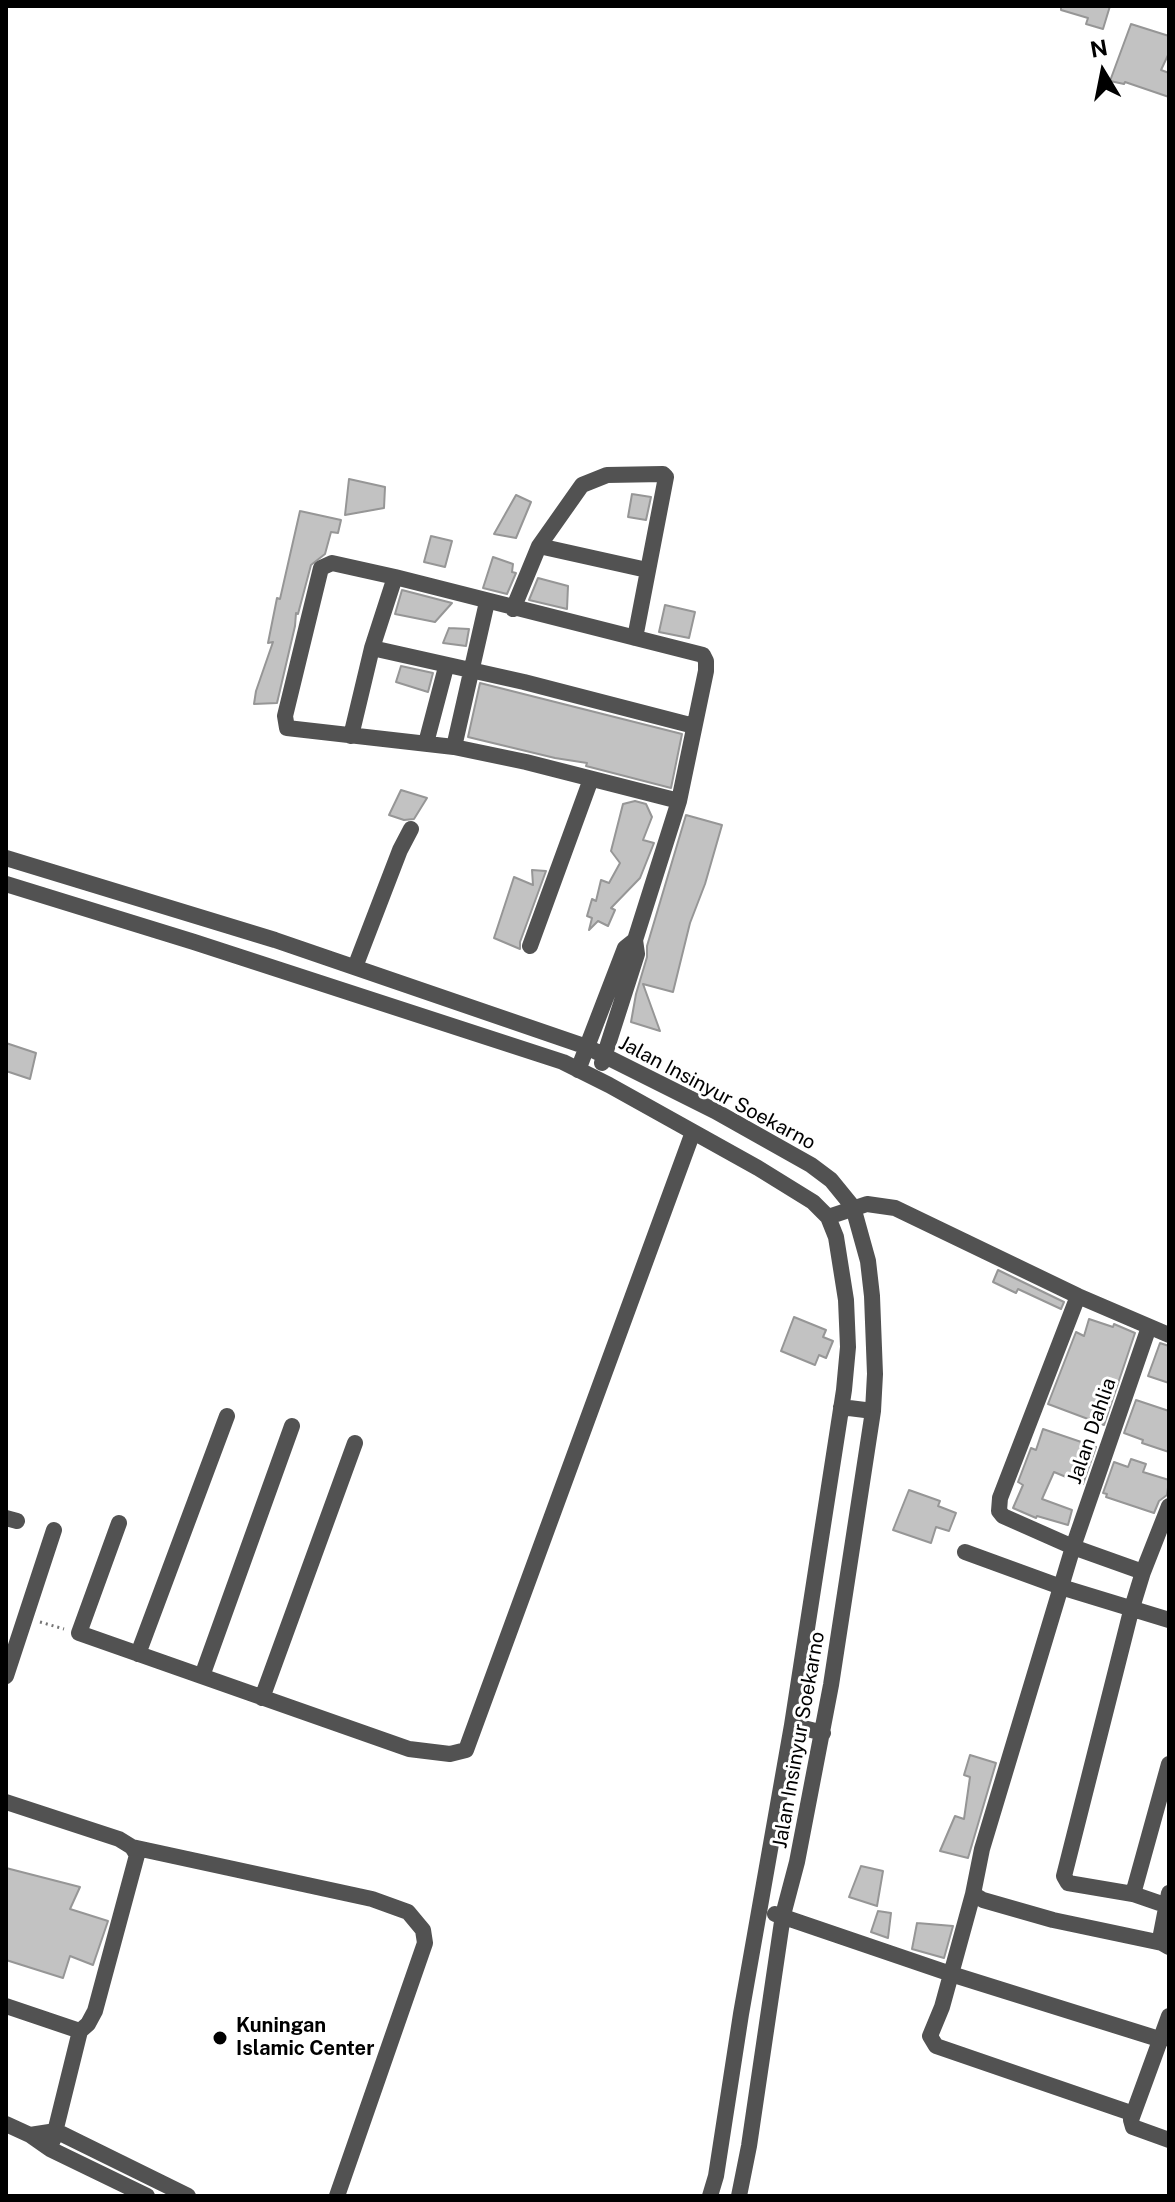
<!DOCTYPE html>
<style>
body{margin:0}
#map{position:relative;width:1175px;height:2202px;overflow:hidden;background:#fff;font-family:"Public Sans",sans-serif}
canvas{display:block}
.frame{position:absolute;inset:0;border:8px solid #000;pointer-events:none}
.north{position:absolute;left:1063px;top:32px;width:80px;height:80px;-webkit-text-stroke:6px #fff;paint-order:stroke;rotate:350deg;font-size:22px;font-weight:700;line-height:32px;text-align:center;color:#000}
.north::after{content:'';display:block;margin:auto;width:28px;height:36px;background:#000;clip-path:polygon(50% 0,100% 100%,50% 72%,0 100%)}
</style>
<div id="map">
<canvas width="1175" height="2202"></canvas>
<div class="frame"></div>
<div class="north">N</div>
</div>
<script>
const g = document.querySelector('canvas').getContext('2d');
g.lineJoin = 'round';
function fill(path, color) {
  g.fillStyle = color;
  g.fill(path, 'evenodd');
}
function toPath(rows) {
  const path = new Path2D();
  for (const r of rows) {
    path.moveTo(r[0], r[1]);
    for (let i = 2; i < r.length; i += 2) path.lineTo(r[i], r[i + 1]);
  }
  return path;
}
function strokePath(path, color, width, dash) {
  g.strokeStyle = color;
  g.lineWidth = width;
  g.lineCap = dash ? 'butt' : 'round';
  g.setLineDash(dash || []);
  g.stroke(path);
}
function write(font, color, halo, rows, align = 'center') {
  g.font = font + ' "Public Sans",sans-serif';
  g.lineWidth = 6;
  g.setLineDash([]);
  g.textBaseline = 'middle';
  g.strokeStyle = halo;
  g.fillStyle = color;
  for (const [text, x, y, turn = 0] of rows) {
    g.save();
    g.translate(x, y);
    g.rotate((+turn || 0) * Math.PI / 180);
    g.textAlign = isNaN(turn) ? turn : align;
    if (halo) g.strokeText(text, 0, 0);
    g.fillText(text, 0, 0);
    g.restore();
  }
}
const building = toPath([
 [1061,6,1110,6,1103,29,1086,24,1088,18,1061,10,1061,6],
 [1131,24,1169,36,1169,53,1161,70,1169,73,1169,97,1125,82,1124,84,1110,81,1131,24],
 [349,479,385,487,384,508,345,515,349,479],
 [632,494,651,497,646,520,628,517,632,494],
 [516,495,531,502,516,538,494,534,516,495],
 [300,511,341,520,338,533,331,532,325,554,311,565,298,614,296,613,295,626,277,703,254,704,256,691,273,642,268,643,277,598,280,599,300,511],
 [431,536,452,541,445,567,424,562,431,536],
 [493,557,513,564,512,572,516,573,507,594,483,588,493,557],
 [538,578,568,586,567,609,529,600,538,578],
 [402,590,452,603,435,622,395,614,402,590],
 [665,605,695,612,689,638,659,632,665,605],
 [449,628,469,629,466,646,443,643,449,628],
 [401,666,433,673,428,692,396,682,401,666],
 [480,683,682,734,671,788,586,766,587,763,555,758,468,737,480,683],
 [401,790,427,798,414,819,404,820,389,815,401,790],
 [635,801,646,804,652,817,643,840,654,843,640,878,611,908,615,910,608,926,598,921,589,930,592,918,587,916,592,899,596,901,601,880,609,883,620,863,611,851,623,804,635,801],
 [686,815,722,825,705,884,690,923,673,992,643,984,660,1031,631,1022,636,994,647,957,647,946,686,815],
 [532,870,546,871,520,942,520,949,494,938,514,877,533,885,532,870],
 [6,1043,36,1053,30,1079,6,1071,6,1043],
 [998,1270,1064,1302,1061,1309,1018,1289,1016,1293,993,1282,998,1270],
 [794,1317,826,1330,823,1337,833,1341,826,1358,819,1355,815,1365,781,1351,794,1317],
 [1089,1319,1113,1327,1114,1324,1135,1333,1104,1425,1048,1404,1076,1332,1084,1336,1089,1319],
 [1160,1343,1169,1346,1169,1383,1148,1376,1160,1343],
 [1136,1400,1169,1411,1169,1452,1142,1443,1143,1440,1124,1433,1136,1400],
 [1043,1429,1096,1447,1083,1484,1054,1472,1042,1499,1072,1510,1068,1525,1037,1516,1036,1518,1013,1508,1023,1485,1018,1482,1031,1448,1036,1450,1043,1429],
 [1131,1459,1146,1464,1143,1472,1169,1480,1167,1495,1159,1501,1154,1513,1106,1497,1107,1494,1103,1493,1114,1462,1128,1467,1131,1459],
 [909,1490,940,1501,938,1506,956,1513,949,1531,936,1527,931,1543,893,1530,909,1490],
 [970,1755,996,1763,968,1858,940,1851,955,1816,964,1819,970,1777,964,1775,970,1755],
 [861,1866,883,1871,877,1906,849,1897,861,1866],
 [6,1868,80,1887,70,1909,108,1921,93,1965,70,1956,63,1978,6,1960,6,1868],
 [878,1911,891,1913,888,1938,871,1932,878,1911],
 [917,1923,953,1926,944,1958,912,1949,917,1923]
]);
const path = toPath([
 [40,1622,64,1629]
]);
const minor = toPath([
 [539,546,647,570],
 [395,577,332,563,321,568,285,716,287,728,454,747,526,762,679,801],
 [513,609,539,546,582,485,607,475,663,474,666,477,635,638],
 [372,648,524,682,694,726],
 [351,736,372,648,395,577,703,655,706,661,706,671,679,801,635,940,637,954,602,1063],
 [426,743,446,667],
 [454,747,487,602],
 [6,858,275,940,587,1047,715,1111,811,1165,831,1180,853,1207,868,1261,872,1296,875,1374,873,1411,831,1685,797,1862,783,1915,749,2146,739,2196],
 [6,884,194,942,563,1062,609,1085,758,1168,813,1202,828,1217,836,1237,846,1300,848,1347,844,1390,792,1725,741,2014,716,2176,710,2196],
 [530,946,591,779],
 [355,967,400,850,411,829],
 [578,1070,625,948,635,940],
 [828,1217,867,1204,895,1208,1078,1296,1169,1335],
 [1078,1296,1000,1498,999,1511,1003,1516,1073,1547,1143,1572],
 [841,1407,873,1411],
 [6,1518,17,1521],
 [119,1523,79,1633,409,1749,450,1754,466,1750,693,1132],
 [965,1552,1061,1587,1169,1620],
 [138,1654,227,1416],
 [6,1676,54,1530],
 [202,1676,292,1426],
 [262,1698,355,1443],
 [792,1725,823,1733],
 [6,1802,119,1839,132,1847,137,1855,95,2011,88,2024,80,2031],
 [132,1847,372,1899,408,1912,423,1930,425,1943,337,2196],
 [1169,1893,1161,1934,1162,1943,1169,1947],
 [973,1894,983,1900,1053,1920,1162,1943],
 [1133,1894,1068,1883,1064,1876,1131,1611,1143,1572,1169,1506],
 [1165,1905,1133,1894,1169,1764],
 [775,1914,951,1974,1162,2040],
 [6,2006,80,2031,53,2140],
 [1169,2016,1131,2120,1133,2127,1169,2140],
 [1131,2113,936,2046,930,2036,942,2007,973,1894,982,1849,1073,1547,1149,1327],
 [6,2124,30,2135],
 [147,2196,50,2149,30,2135,56,2131,188,2196]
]);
const markers = [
 [220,2038,8,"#000"]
];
const streetNames = [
 ["Jalan Insinyur Soekarno",717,1093,28],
 ["Jalan Dahlia",1092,1431,-71],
 ["Jalan Insinyur Soekarno",799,1740,-80]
];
const poiNames = [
 ["Kuningan",236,2026],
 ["Islamic Center",236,2049]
];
fill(building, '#c2c2c2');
strokePath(building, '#969696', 2);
strokePath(path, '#747474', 3, [2, 4]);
strokePath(minor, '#525252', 16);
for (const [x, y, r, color] of markers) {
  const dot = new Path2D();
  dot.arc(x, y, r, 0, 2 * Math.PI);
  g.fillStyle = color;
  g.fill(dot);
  strokePath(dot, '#fff', 3);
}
write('20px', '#000', '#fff', streetNames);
write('bold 20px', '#000', '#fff', poiNames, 'left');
</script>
